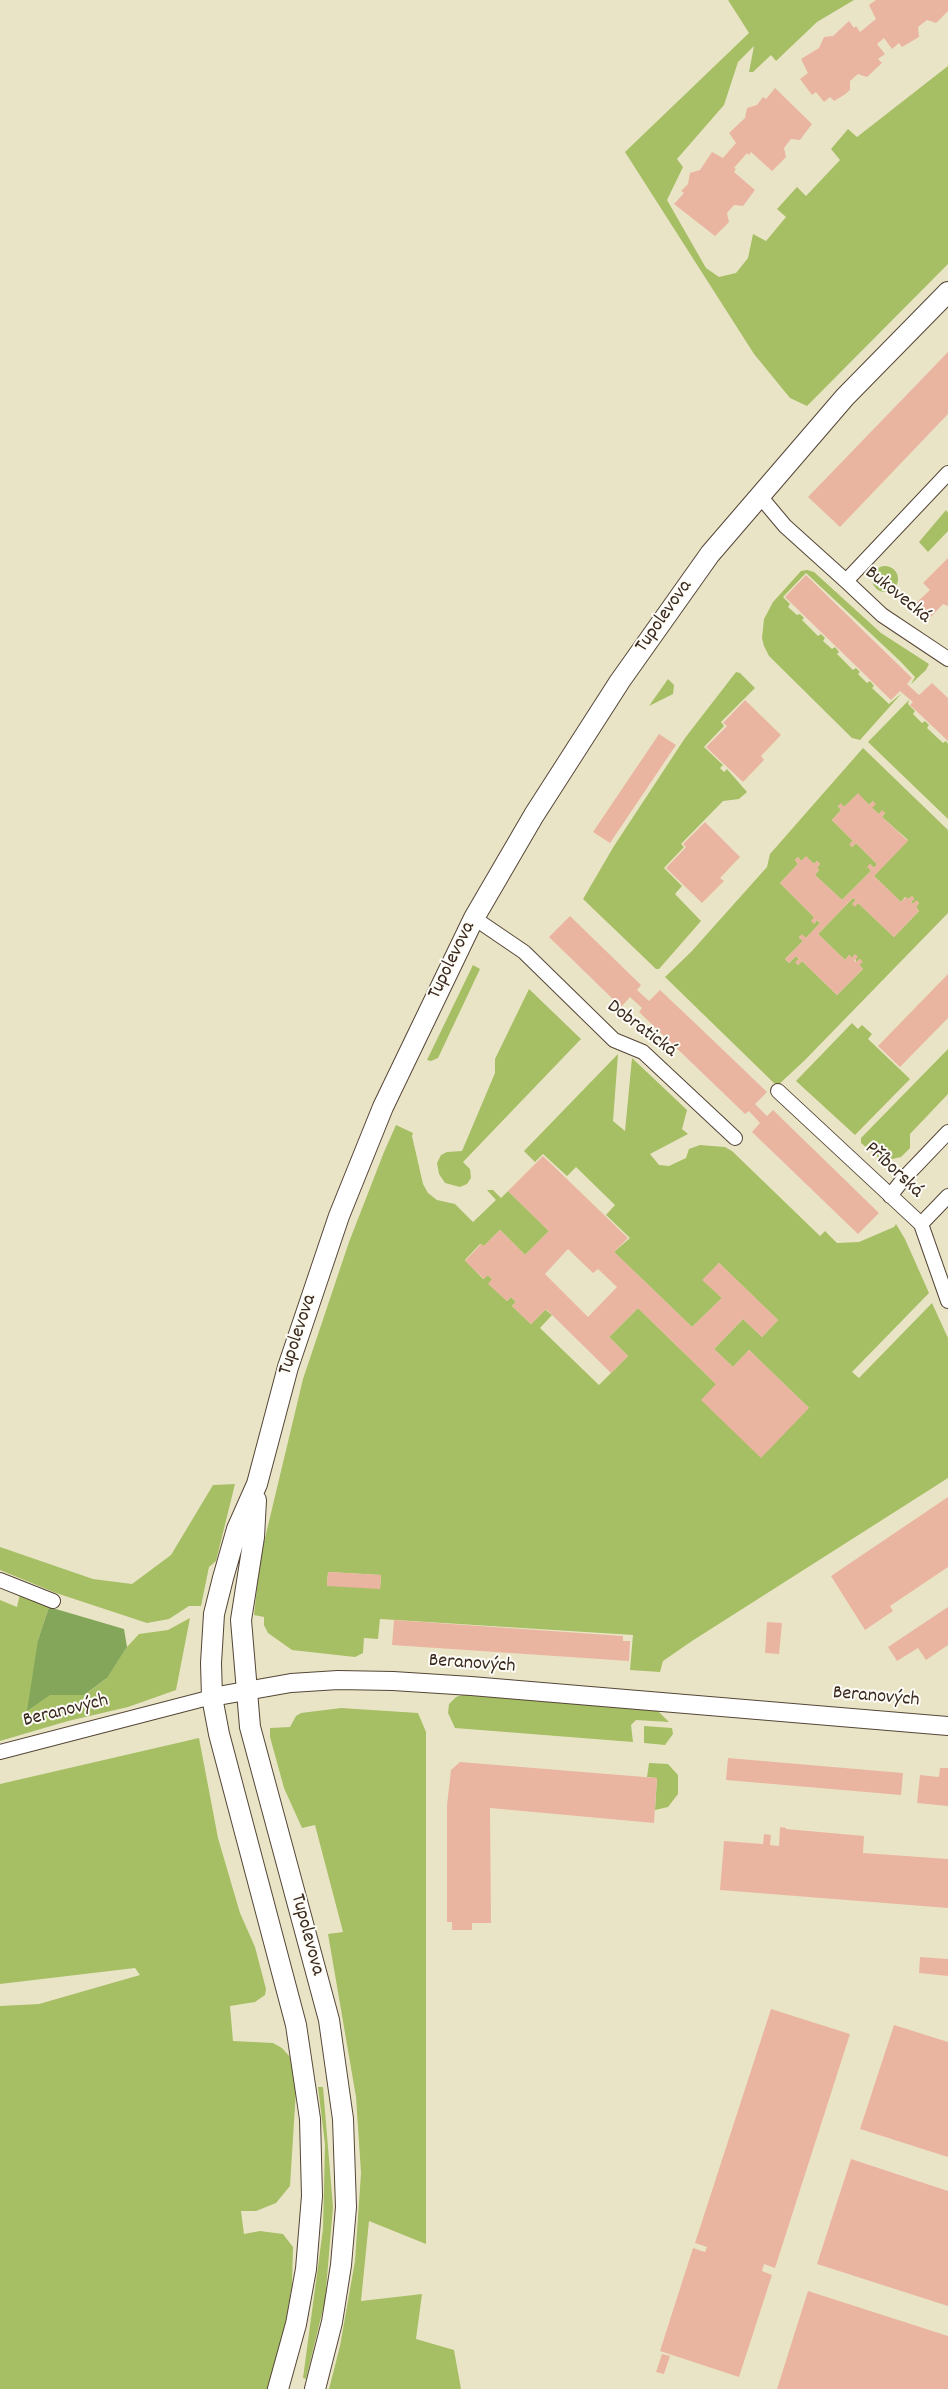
<!DOCTYPE html>
<meta charset="utf-8">
<style>
body{margin:0}
canvas{display:block;background:#eae4c6}
</style>
<canvas width="948" height="2389"></canvas>
<script>
const g = document.querySelector('canvas').getContext('2d');
g.lineJoin = 'round';
function fill(path, color) {
  g.fillStyle = color;
  g.fill(path, 'evenodd');
}
function toPath(rows) {
  const path = new Path2D();
  for (const r of rows) {
    if (r.length === 3) {
      path.moveTo(r[0] + r[2], r[1]);
      path.arc(r[0], r[1], r[2], 0, 2 * Math.PI);
      continue;
    }
    path.moveTo(r[0], r[1]);
    for (let i = 2; i < r.length; i += 2) path.lineTo(r[i], r[i + 1]);
  }
  return path;
}
function strokePath(path, color, width, dash) {
  g.strokeStyle = color;
  g.lineWidth = width;
  g.lineCap = dash ? 'butt' : 'round';
  g.setLineDash(dash || []);
  g.stroke(path);
}
function write(font, color, halo, rows, align = 'center') {
  g.font = font + ' Dekko,sans-serif';
  g.lineWidth = 4;
  g.setLineDash([]);
  g.textBaseline = 'middle';
  g.strokeStyle = halo;
  g.fillStyle = color;
  for (const [text, x, y, turn = 0] of rows) {
    g.save();
    g.translate(x, y);
    g.rotate((+turn || 0) * Math.PI / 180);
    g.textAlign = isNaN(turn) ? turn : align;
    if (halo) g.strokeText(text, 0, 0);
    g.fillText(text, 0, 0);
    g.restore();
  }
}
const green = toPath([
 [728,0,854,0,817,22,776,61,771,55,753,72,749,72,754,46,738,62,724,105,677,159,683,167,667,200,706,268,719,277,736,273,748,258,753,234,766,241,786,217,777,209,797,187,806,196,840,160,831,149,848,129,857,137,948,66,948,264,807,406,790,398,754,354,625,152,749,33],
 [946,510,948,513,948,531,928,552,919,542],
 [885,579,13],
 [807,570,814,572,881,633,929,664,926,670,911,684,915,677,900,661,806,573,783,597,790,604,788,607,797,615,800,614,804,618,802,620,818,636,821,634,825,638,823,641,832,649,835,647,839,652,837,654,853,670,856,668,860,672,858,674,867,683,870,681,874,686,872,688,889,704,902,693,860,740,852,738,769,656,764,646,762,638,764,619,773,602,801,571],
 [736,672,740,673,755,688,721,722,724,726,704,747,723,765,720,768,724,772,727,769,747,792,739,799,723,801,681,844,684,847,664,868,682,886,675,894,701,921,659,969,656,969,583,899,614,846,685,738],
 [668,679,674,685,673,694,649,706],
 [909,700,908,704,915,711,913,714,922,723,925,721,929,725,927,728,943,743,946,741,948,744,948,819,868,742],
 [863,748,948,830,948,913,804,1061,777,1086,665,977,691,952,767,867,770,854],
 [858,794,869,805,873,801,872,808,879,814,882,811,885,813,882,817,908,840,874,876,901,902,905,897,908,899,912,896,914,899,911,902,913,904,917,901,919,903,916,907,919,911,894,937,858,903,855,906,852,904,856,900,853,898,818,934,845,960,849,955,852,958,855,954,856,962,860,959,862,962,859,965,863,969,837,995,802,961,798,965,796,962,799,959,796,956,789,963,785,959,803,941,799,937,802,935,806,938,820,923,817,920,814,924,814,917,780,883,798,864,795,860,798,857,801,861,806,857,814,864,817,861,820,864,817,868,819,870,815,875,842,900,871,871,868,867,870,864,874,868,877,864,856,843,852,847,850,844,853,841,832,820,841,810,838,806,841,804,844,807],
 [473,965,480,969,438,1058,431,1061,427,1060],
 [529,989,581,1039,463,1162,470,1169,471,1178,467,1184,460,1187,445,1183,439,1174,437,1163,441,1155,447,1152,462,1151,495,1073,495,1059],
 [852,1023,858,1029,862,1025,872,1034,868,1039,910,1079,855,1135,796,1081],
 [948,1049,948,1094,910,1134,910,1148,901,1157,888,1160,878,1157,861,1143,861,1138],
 [618,1054,613,1121,625,1131,632,1058,687,1110,682,1129,688,1134,650,1154,659,1165,669,1166,686,1158,689,1149,700,1145,725,1147,732,1151,820,1236,825,1231,837,1243,859,1242,894,1227,896,1224,905,1239,929,1293,852,1372,859,1378,932,1303,948,1338,948,1478,692,1641,663,1661,660,1672,630,1670,633,1635,380,1619,378,1639,364,1638,363,1653,355,1657,292,1650,268,1633,264,1625,264,1617,254,1615,260,1559,303,1379,349,1242,384,1152,396,1125,413,1133,412,1136,423,1184,428,1193,437,1200,455,1204,473,1222,496,1200,487,1190,493,1190,501,1198,508,1191,549,1231,525,1255,500,1230,484,1246,480,1244,465,1260,483,1279,488,1275,492,1279,489,1284,507,1301,511,1297,516,1302,512,1306,531,1324,546,1309,547,1311,552,1315,540,1328,599,1385,628,1356,609,1337,638,1308,716,1384,809,1408,749,1350,733,1367,714,1349,743,1319,762,1337,778,1320,719,1263,703,1280,722,1298,692,1327,614,1252,630,1238,606,1215,615,1205,576,1167,567,1176,543,1154,535,1162,524,1151],
 [328,1572,381,1575,380,1588,327,1585],
 [235,1484,216,1561,209,1567,201,1606,189,1606,169,1619,147,1623,56,1593,0,1570,0,1547,93,1579,132,1584,171,1555,213,1485],
 [20,1594,49,1607,38,1640,50,1695,84,1695,106,1679,127,1647,139,1634,168,1630,190,1618,176,1690,128,1707,68,1721,0,1741,0,1600,17,1607],
 [465,1694,656,1709,669,1722,636,1720,631,1725,633,1742,455,1728,448,1713,449,1704,456,1697],
 [341,1708,418,1713,426,1732,426,2244,369,2221,361,2301,422,2294,416,2339,454,2350,461,2389,329,2389,340,2346,355,2261,361,2173,356,2097,328,1934,343,1932,315,1825,302,1828,284,1788,270,1737,270,1728,290,1727,296,1716,301,1713],
 [644,1726,672,1728,673,1734,665,1745,644,1743],
 [199,1738,218,1838,240,1913,255,1947,266,1989,265,1995,255,2002,230,2006,233,2041,273,2043,282,2048,290,2057,296,2090,290,2186,276,2203,256,2211,241,2211,244,2234,260,2231,283,2234,293,2247,292,2285,285,2325,268,2389,0,2389,0,2006,39,2004,140,1975,135,1968,0,1984,0,1784],
 [649,1763,668,1764,678,1775,678,1794,668,1807,655,1810,657,1778,647,1777],
 [318,2087,323,2087,333,2207,325,2301,306,2379,303,2378,323,2229,325,2144]
]);
const forest = toPath([
 [49,1607,124,1629,127,1647,107,1678,84,1695,50,1695,27,1711,38,1640]
]);
const building = toPath([
 [876,0,948,0,948,11,936,23,927,20,918,27,919,37,902,47,899,43,892,49,884,38,877,44,885,54,878,59,882,63,867,77,858,74,850,81,850,90,844,95,834,101,830,97,824,102,816,92,812,95,800,79,808,73,801,59,819,48,824,37,833,36,849,21,854,28,856,26,860,32,876,19,869,5],
 [775,88,812,124,800,140,791,139,784,148,786,157,772,171,751,152,749,155,747,153,734,168,736,169,734,172,755,190,743,206,734,205,727,213,729,222,715,236,674,204,684,193,681,191,688,184,690,173,700,170,712,152,723,158,736,143,729,133,745,118,747,108,757,105,763,97,766,99],
 [948,352,948,414,840,527,808,497],
 [948,558,948,606,943,604,929,619,914,605,930,590,923,583],
 [806,575,912,678,907,684,919,695,932,683,948,698,948,741,910,705,913,702,900,691,891,700,785,597],
 [745,700,781,735,761,756,764,760,743,782,706,747,727,726,723,723],
 [659,734,676,745,610,843,593,832],
 [858,793,869,805,873,801,876,804,872,808,879,814,882,810,885,813,882,817,908,841,874,876,901,902,906,897,908,899,912,896,914,899,911,902,913,904,916,900,919,903,916,907,919,911,894,937,858,903,855,907,852,904,856,900,853,898,818,934,845,960,849,955,852,958,855,954,858,957,854,961,856,962,860,959,863,962,859,965,863,969,837,995,802,961,798,965,795,962,799,959,796,956,789,963,785,959,803,941,799,938,802,934,806,938,820,923,817,920,814,924,811,921,814,917,780,883,798,864,795,860,798,857,801,861,806,856,814,864,817,861,820,864,817,868,819,870,815,875,842,900,871,871,867,867,870,864,874,868,877,864,856,843,852,847,849,844,853,841,832,820,841,810,838,806,841,803,844,807],
 [705,822,740,857,720,878,724,881,702,903,666,868,686,847,683,844],
 [570,916,641,985,637,990,649,1001,660,990,696,1024,767,1092,755,1104,767,1116,773,1110,879,1213,858,1234,752,1132,760,1123,749,1111,745,1114,639,1012,642,1008,630,997,621,1007,549,937],
 [948,974,948,1018,900,1067,878,1046],
 [543,1156,628,1238,614,1252,692,1327,722,1298,702,1280,719,1263,778,1320,762,1337,743,1319,714,1349,733,1367,749,1350,809,1408,761,1458,701,1400,716,1384,638,1308,609,1337,628,1356,611,1373,546,1309,531,1324,512,1306,516,1302,511,1297,507,1301,488,1284,492,1279,488,1275,484,1279,465,1261,481,1244,484,1246,500,1230,525,1255,549,1231,508,1191],
 [568,1249,593,1273,598,1269,617,1287,588,1317,545,1274],
 [948,1497,948,1567,890,1606,893,1611,865,1630,831,1576],
 [328,1572,381,1575,380,1589,327,1586],
 [948,1607,948,1645,926,1660,918,1648,897,1661,888,1647],
 [394,1620,623,1636,623,1641,630,1641,629,1661,392,1645],
 [767,1622,782,1623,779,1654,765,1653],
 [728,1758,903,1773,901,1795,726,1780],
 [460,1762,657,1778,654,1823,490,1808,491,1923,472,1923,472,1930,452,1930,452,1922,447,1922,447,1805,451,1770],
 [940,1768,948,1768,948,1806,917,1803,920,1775,939,1777],
 [780,1827,786,1828,786,1829,864,1836,863,1853,948,1859,948,1908,720,1890,724,1841,763,1844,764,1834,771,1835,770,1845,779,1846],
 [920,1957,948,1959,948,1976,919,1973],
 [771,2009,850,2034,775,2268,764,2264,762,2271,772,2275,739,2377,660,2351,693,2248,705,2252,707,2247,695,2243],
 [894,2025,948,2042,948,2157,860,2129],
 [851,2159,948,2191,948,2306,817,2264],
 [808,2291,948,2336,948,2389,777,2389],
 [662,2354,670,2356,664,2374,656,2372]
]);
const minor = toPath([
 [759,495,785,526,846,581,948,473],
 [846,581,882,615,948,659],
 [474,918,524,952,614,1040,643,1052,735,1138],
 [778,1091,921,1224,948,1301],
 [890,1196,905,1177,948,1132],
 [921,1224,948,1196],
 [0,1580,53,1601],
 [0,1752,212,1697]
]);
const tertiary = toPath([
 [212,1697,291,1683,338,1680,393,1681,471,1686,948,1726]
]);
const secondary = toPath([
 [256,1500,254,1537,241,1620,250,1727,329,2020,343,2119,346,2207,341,2265,332,2322,315,2389],
 [278,2389,296,2324,306,2269,312,2196,310,2119,296,2025,219,1734,212,1697,211,1663,214,1614,223,1578,237,1529,257,1484,288,1367,339,1216,383,1107,474,918,534,815,620,681,710,554,845,397,948,292]
]);
const streetNames = [
 ["Bukovecká",897,596,39],
 ["Tupolevova",665,617,-55],
 ["Tupolevova",453,961,-64],
 ["Dobratická",641,1030,37],
 ["Příborská",893,1171,43],
 ["Tupolevova",299,1335,-72],
 ["Beranových",472,1665,4],
 ["Beranových",876,1698,5],
 ["Beranových",66,1712,-14],
 ["Tupolevova",306,1935,75]
];
fill(green, '#a6bf65');
fill(forest, '#84a65a');
fill(building, '#eab5a0');
strokePath(minor, '#554637', 16);
strokePath(tertiary, '#554637', 20);
strokePath(secondary, '#554637', 22);
strokePath(minor, '#fff', 14);
strokePath(tertiary, '#fff', 18);
strokePath(secondary, '#fff', 20);
write('20px', '#3b2a1e', '#fdfcf7', streetNames);
</script>
